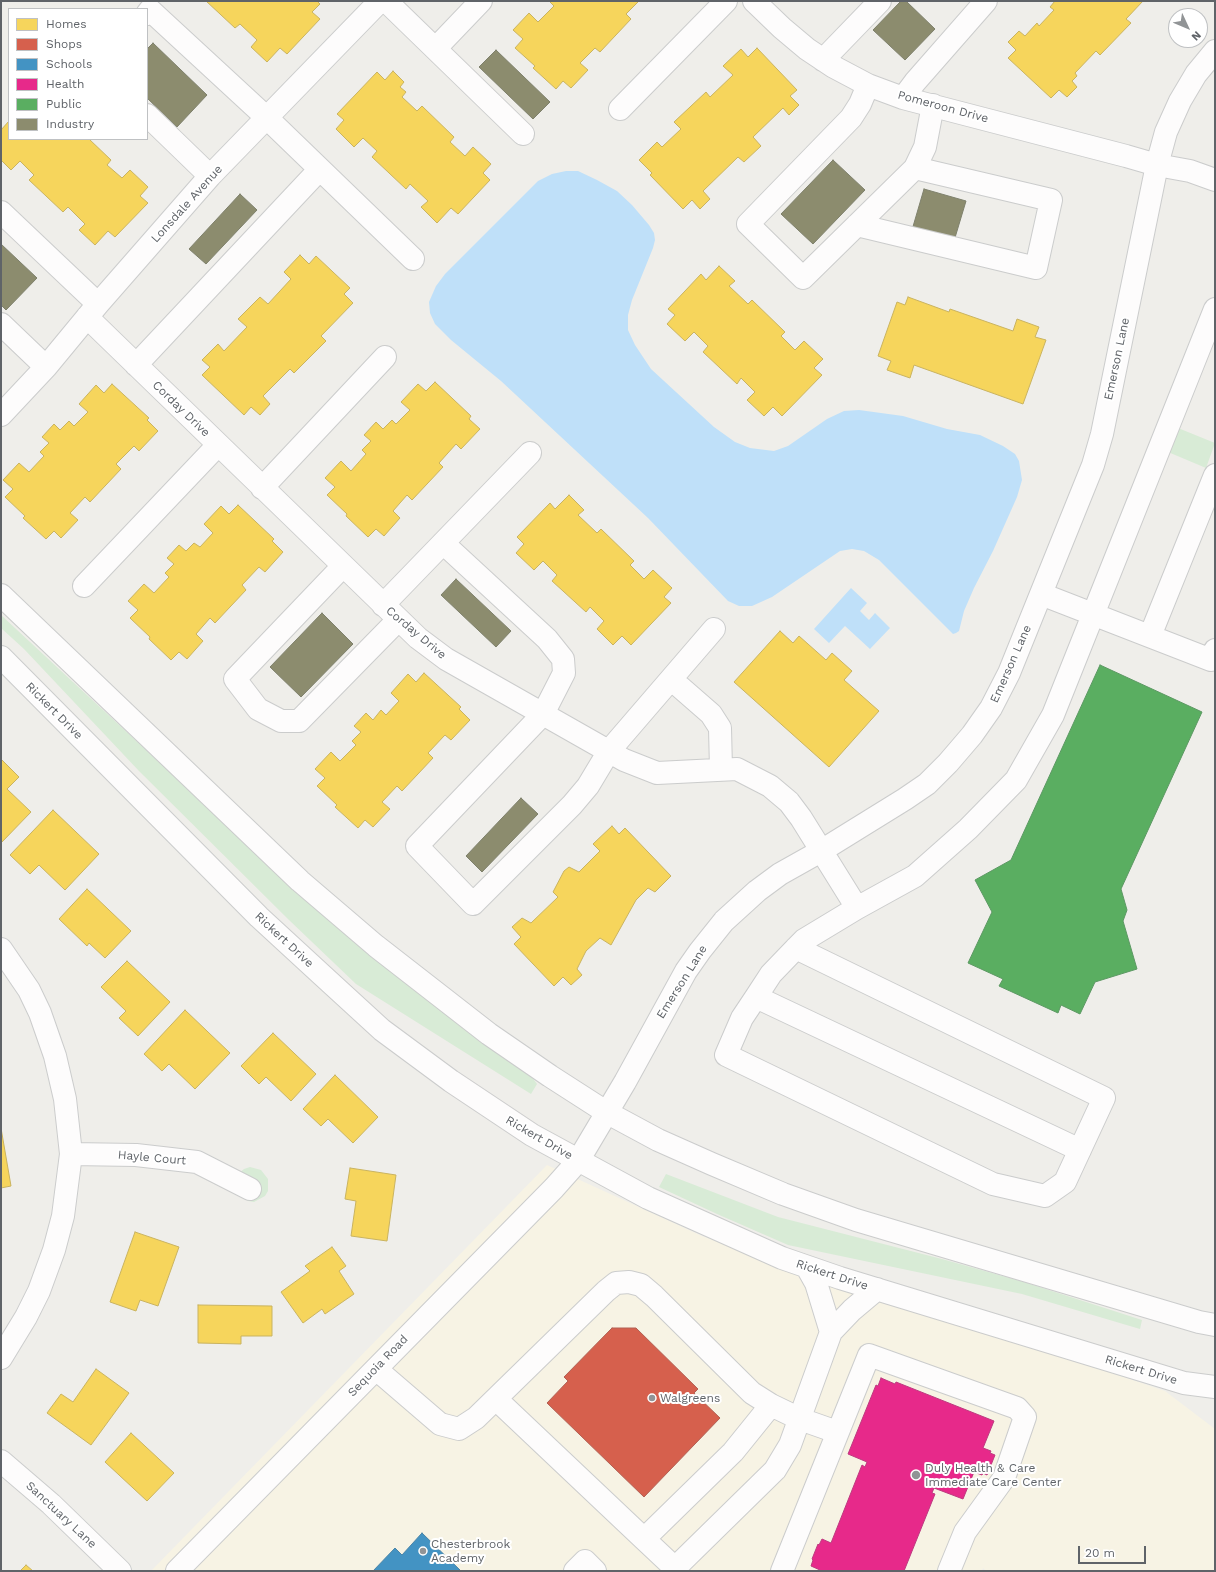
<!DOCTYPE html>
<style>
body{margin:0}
#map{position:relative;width:1216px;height:1572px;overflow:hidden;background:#efeeea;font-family:"Work Sans",sans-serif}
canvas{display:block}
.frame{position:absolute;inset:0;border:2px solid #5f6368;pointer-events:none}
.legend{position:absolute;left:8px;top:8px;width:140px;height:132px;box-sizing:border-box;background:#fff;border:1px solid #bfc1c3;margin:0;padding:5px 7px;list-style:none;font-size:12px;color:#5f6368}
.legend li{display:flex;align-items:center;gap:8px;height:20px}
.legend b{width:20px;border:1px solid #bfc1c3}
.north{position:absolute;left:1168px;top:8px;width:40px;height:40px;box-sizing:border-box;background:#fff;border:1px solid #bfc1c3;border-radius:50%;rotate:134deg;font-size:11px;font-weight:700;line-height:16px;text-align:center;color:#5f6368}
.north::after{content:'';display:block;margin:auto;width:14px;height:18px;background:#919496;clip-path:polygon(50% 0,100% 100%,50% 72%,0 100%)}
.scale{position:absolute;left:1078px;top:1546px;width:68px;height:18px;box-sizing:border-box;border:2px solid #5f6368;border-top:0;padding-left:5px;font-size:12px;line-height:14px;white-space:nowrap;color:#5f6368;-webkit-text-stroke:3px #fff;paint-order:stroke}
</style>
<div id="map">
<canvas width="1216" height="1572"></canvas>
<div class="frame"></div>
<ul class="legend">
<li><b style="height:11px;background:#f6d55c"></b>Homes</li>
<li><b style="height:11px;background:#d6604d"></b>Shops</li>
<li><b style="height:11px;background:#4393c3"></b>Schools</li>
<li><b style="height:11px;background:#e7298a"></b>Health</li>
<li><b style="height:11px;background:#5aae61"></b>Public</li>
<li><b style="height:11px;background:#8c8c6e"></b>Industry</li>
</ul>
<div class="north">N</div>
<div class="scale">20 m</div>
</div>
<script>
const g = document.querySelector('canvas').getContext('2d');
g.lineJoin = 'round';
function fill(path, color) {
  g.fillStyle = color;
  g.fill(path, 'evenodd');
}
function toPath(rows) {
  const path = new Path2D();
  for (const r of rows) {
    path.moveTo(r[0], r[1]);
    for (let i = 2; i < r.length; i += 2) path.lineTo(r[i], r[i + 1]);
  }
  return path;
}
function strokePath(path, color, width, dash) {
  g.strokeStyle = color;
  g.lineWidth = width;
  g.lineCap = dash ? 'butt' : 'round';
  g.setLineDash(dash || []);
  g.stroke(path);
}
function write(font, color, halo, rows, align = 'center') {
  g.font = font + ' "Work Sans",sans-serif';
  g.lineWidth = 4;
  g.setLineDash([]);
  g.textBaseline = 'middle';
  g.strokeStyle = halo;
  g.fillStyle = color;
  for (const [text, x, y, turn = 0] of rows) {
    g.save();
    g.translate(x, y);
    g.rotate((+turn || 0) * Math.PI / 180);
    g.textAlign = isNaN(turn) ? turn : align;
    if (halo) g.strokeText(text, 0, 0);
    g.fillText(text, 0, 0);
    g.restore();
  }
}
const commercial = toPath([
 [547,1165,702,1236,824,1280,891,1298,1165,1391,1215,1429,1215,1571,986,1571,983,1568,982,1571,151,1571]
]);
const green = toPath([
 [1178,428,1215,443,1206,468,1168,452],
 [1,615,318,910,381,964,458,1024,529,1073,537,1084,531,1094,356,984,289,920,139,771,24,649,1,628],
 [250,1167,261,1170,268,1179,268,1191,265,1196,254,1202,248,1201,238,1195,239,1173,244,1169],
 [666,1174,778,1217,942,1259,1024,1282,1142,1320,1140,1329,1022,1294,788,1245,717,1214,659,1187]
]);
const water = toPath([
 [566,171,578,171,597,180,617,191,632,205,649,225,654,233,655,240,653,248,632,300,628,315,628,330,635,345,651,369,714,427,735,442,750,448,774,451,788,446,827,419,844,411,859,410,903,416,947,429,980,435,1003,446,1015,454,1019,461,1022,480,1017,497,993,551,974,588,964,611,959,631,956,633,953,634,879,560,864,551,852,549,840,551,772,597,752,606,739,606,728,601,648,518,501,381,451,340,435,324,430,313,429,302,436,286,445,274,538,181,552,174],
 [851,588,867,603,860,611,869,620,875,613,890,628,870,649,845,626,829,643,814,629]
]);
const homes = toPath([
 [206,1,317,1,320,4,312,12,320,19,287,54,280,48,267,62,251,47,257,40,240,24,235,28,206,1],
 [551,1,639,1,626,14,631,19,600,52,595,48,580,63,588,70,571,88,563,81,556,89,533,68,535,66,515,48,523,39,513,30,529,13,538,22,554,6,550,2,551,1],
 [1055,1,1143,1,1126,19,1131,23,1100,55,1096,51,1075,73,1077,76,1072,81,1077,87,1067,97,1059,90,1051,98,1008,58,1016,50,1008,42,1019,31,1025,36,1037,23,1039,26,1054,10,1050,7,1055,1],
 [757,48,797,90,790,96,799,105,789,115,783,108,753,137,761,146,744,162,738,157,703,191,710,199,700,209,692,200,683,209,650,175,652,173,639,160,657,142,662,147,681,129,674,122,706,92,710,97,733,75,723,66,741,49,748,57,757,48],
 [393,71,404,82,400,87,406,92,402,97,417,111,422,106,454,137,450,142,465,156,473,147,491,164,483,173,490,180,458,214,451,208,437,223,421,207,428,201,410,184,406,189,372,157,377,151,363,138,354,147,336,129,344,120,337,114,377,72,385,80,393,71],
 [9,121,9,139,89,139,111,160,107,165,122,178,130,170,148,187,140,196,148,203,115,237,108,231,95,245,79,230,85,224,68,207,63,212,29,180,34,175,20,161,11,170,1,160,1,130,9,121],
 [300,255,309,264,316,256,350,288,344,294,353,303,321,336,326,341,294,373,290,369,263,396,270,404,260,415,251,407,244,415,202,375,210,367,202,360,218,344,224,351,247,327,238,319,260,297,268,304,291,279,284,272,300,255],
 [719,266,735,281,729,286,748,304,752,300,785,332,781,336,795,350,804,341,823,359,814,368,822,375,782,416,773,407,764,416,747,400,755,392,741,378,737,384,703,352,708,346,694,332,685,341,667,324,675,315,668,309,701,274,706,280,719,266],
 [908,297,949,312,950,309,1013,331,1017,319,1039,327,1035,337,1046,340,1023,404,914,365,910,378,887,370,891,361,878,356,897,302,905,305,908,297],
 [435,382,471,416,469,419,480,429,461,449,456,444,439,463,443,467,412,500,407,495,393,511,400,518,384,536,376,529,368,537,346,516,347,514,327,495,335,487,325,478,341,461,351,471,366,454,362,450,371,441,364,435,376,422,383,429,392,420,396,424,410,410,401,402,418,384,426,391,435,382],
 [112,384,149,418,147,420,158,431,139,451,134,446,116,464,121,469,90,502,85,497,70,513,78,520,61,538,54,531,46,539,23,518,25,516,5,497,13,489,3,480,19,463,29,472,44,456,40,452,49,443,42,437,54,424,60,430,69,421,74,426,88,412,79,404,96,385,104,393,112,384],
 [569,495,584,510,578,515,597,533,601,529,634,561,630,565,644,579,653,570,672,588,664,597,671,603,631,645,622,636,613,645,597,629,604,621,590,607,586,612,552,581,557,575,543,561,534,570,516,553,524,544,517,537,550,503,555,509,569,495],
 [238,505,274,539,272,541,283,552,265,572,259,567,242,585,246,590,215,623,210,618,196,634,203,641,187,659,179,652,171,660,149,639,150,637,130,618,138,610,128,601,144,584,154,593,169,577,165,573,174,564,167,558,179,545,186,551,194,543,200,547,213,533,204,524,221,506,229,514,238,505],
 [780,631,793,643,799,636,826,660,832,653,852,671,844,680,879,711,829,767,734,682,780,631],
 [424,673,461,707,459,709,470,720,451,740,445,735,428,753,433,758,402,791,397,786,382,802,390,809,373,827,365,820,358,828,335,807,337,805,317,786,325,778,315,769,331,752,340,761,356,745,352,741,361,732,354,726,366,713,373,720,381,710,386,715,399,701,391,693,408,674,416,682,424,673],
 [1,759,19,777,7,789,31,812,1,843,1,759],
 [53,810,99,854,65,890,39,865,30,874,10,855,53,810],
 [612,826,619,834,625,828,671,876,655,892,648,888,636,900,611,945,600,938,586,951,577,969,582,975,571,985,563,977,554,986,514,944,521,937,512,927,522,918,531,923,558,897,553,892,564,871,569,867,579,872,600,851,593,844,612,826],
 [87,889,131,931,105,958,89,943,87,946,59,919,87,889],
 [127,961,170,1002,138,1036,119,1018,126,1011,101,987,127,961],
 [185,1010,230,1053,195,1089,169,1064,162,1071,144,1054,185,1010],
 [273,1033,316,1074,291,1101,266,1077,259,1084,241,1066,273,1033],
 [335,1075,378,1117,353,1143,328,1119,321,1126,303,1109,335,1075],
 [1,1128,11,1186,1,1188,1,1128],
 [350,1168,396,1175,387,1241,351,1236,356,1201,345,1199,350,1168],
 [135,1232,179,1247,158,1306,140,1300,136,1311,110,1302,135,1232],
 [332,1247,346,1266,339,1271,354,1294,325,1314,322,1309,303,1323,281,1292,310,1271,305,1266,332,1247],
 [198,1305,272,1306,272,1336,241,1336,241,1344,198,1343,198,1305],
 [96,1369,129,1393,91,1445,47,1413,61,1394,73,1402,96,1369],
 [131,1433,174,1473,147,1501,105,1462,131,1433],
 [26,1565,33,1571,20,1571,26,1565]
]);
const shops = toPath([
 [612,1328,636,1328,698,1389,694,1393,720,1418,644,1497,547,1403,568,1381,564,1377,612,1328]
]);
const schools = toPath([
 [422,1533,461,1571,373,1571,395,1548,402,1555,422,1533]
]);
const health = toPath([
 [881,1378,895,1384,896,1382,994,1421,983,1448,991,1451,990,1453,995,1455,987,1475,983,1473,982,1475,974,1472,963,1499,934,1488,932,1493,935,1494,904,1571,820,1571,820,1570,811,1566,813,1560,812,1559,818,1544,819,1545,822,1539,831,1543,862,1465,865,1467,867,1462,848,1454,876,1385,878,1386,881,1378]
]);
const public = toPath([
 [1100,665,1202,712,1121,889,1127,910,1123,921,1137,969,1095,982,1080,1014,1061,1005,1058,1013,999,986,1003,979,968,963,992,912,975,880,1011,860,1100,665]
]);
const industry = toPath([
 [901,1,906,1,935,29,905,60,873,30,901,1],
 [153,43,207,95,177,127,147,98,147,49,153,43],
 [496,50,550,102,533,119,479,67,496,50],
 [833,160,865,190,813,244,781,214,833,160],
 [924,189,966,201,954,241,912,230,924,189],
 [240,194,257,210,206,264,189,249,240,194],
 [1,244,37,278,6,310,1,305,1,244],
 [456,579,511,631,496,647,441,595,456,579],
 [322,613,353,644,301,697,270,667,322,613],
 [521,798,538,814,482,872,466,856,521,798]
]);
const minor = toPath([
 [386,1,523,134],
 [754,1,782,28,807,49,834,67,868,85,903,98,1126,156,1157,165,1190,171,1215,180],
 [147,14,150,10,267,118,413,259],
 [436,48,481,1],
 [823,60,880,1],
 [868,85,860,104,851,118,748,224,803,278,915,168,925,147,933,105],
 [903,98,915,82,986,1],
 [620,109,726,1],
 [147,115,210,176],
 [1,212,98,304],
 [857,225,1036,268,1051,200,915,168],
 [87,317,418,638,446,659,624,760,657,773,737,769,770,786,789,802,801,818,857,908],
 [1,324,46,367],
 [136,365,320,169],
 [1,415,46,367,98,304,210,176,380,1],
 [262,488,385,357],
 [443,543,547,639,563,659,564,673,543,714,417,846,473,904,572,805,588,786,609,751,714,629],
 [343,566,235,679,258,709,281,721,299,721,398,620],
 [84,586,218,445],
 [1041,594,1211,660,1215,650],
 [1,595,300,881,376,946,489,1034,550,1076,606,1112,658,1140,712,1164,783,1194,856,1220,1199,1322,1215,1325],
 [383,605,530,453],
 [1150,636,1215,475],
 [1,657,259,917,322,975,382,1030,451,1081,532,1135,648,1198,782,1258,840,1278,1184,1383,1215,1387],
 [672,680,711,714,720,728,721,769],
 [796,948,1104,1098,1065,1182,1045,1196,993,1184,726,1055,742,1018,756,997,771,974,796,948,804,940,857,908,915,876,968,829,1016,780,1053,715,1215,309],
 [1,949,29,990,40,1013,55,1056,65,1099,71,1154,63,1216,54,1250,39,1291,26,1317,1,1358],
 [756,997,1080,1150],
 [71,1154,136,1155,197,1162,250,1189],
 [807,1267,816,1283,831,1332],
 [376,1369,440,1424,459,1429,476,1418,606,1291,616,1283,629,1282,641,1285,654,1296,752,1393,771,1405,800,1419,837,1432],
 [496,1399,644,1539],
 [1,1461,51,1504,120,1571],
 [675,1568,775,1470,790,1445,831,1332,852,1310,877,1289],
 [177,1571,554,1188,578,1161,625,1082,686,971,700,951,724,921,757,891,780,874,821,851,905,799,927,784,948,763,972,735,991,708,1009,673,1093,465,1102,434,1157,165,1166,132,1180,101,1196,74,1215,51],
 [575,1571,585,1561,595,1571],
 [678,1571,644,1539,733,1452,771,1405],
 [782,1571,869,1355,1017,1408,1025,1417,1004,1478,965,1532,949,1571]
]);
const markers = [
 [652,1398,4,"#919496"],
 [916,1475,5,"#919496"],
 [423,1551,4,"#919496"]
];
const streetNames = [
 ["Pomeroon Drive",943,107,15],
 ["Lonsdale Avenue",187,204,-48],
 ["Emerson Lane",1117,359,-78],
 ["Corday Drive",181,409,44],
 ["Corday Drive",416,633,40],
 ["Emerson Lane",1011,664,-66],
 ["Rickert Drive",54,711,45],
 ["Rickert Drive",284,940,43],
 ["Emerson Lane",682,982,-58],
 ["Rickert Drive",539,1138,30],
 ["Hayle Court",152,1158,5],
 ["Rickert Drive",832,1275,18],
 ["Sequoia Road",378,1366,-46],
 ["Rickert Drive",1141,1370,17],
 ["Sanctuary Lane",61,1515,43]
];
const poiNames = [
 ["Walgreens",660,1398],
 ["Duly Health & Care",925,1468],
 ["Immediate Care Center",925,1482],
 ["Chesterbrook",431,1544],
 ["Academy",431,1558]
];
fill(commercial, '#f7f3e4');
fill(green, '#d8ebd6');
fill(water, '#bfe0f9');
fill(homes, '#f6d55c');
strokePath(homes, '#c9b360', 1);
fill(shops, '#d6604d');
strokePath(shops, '#b26155', 1);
fill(schools, '#4393c3');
strokePath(schools, '#4b85a8', 1);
fill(health, '#e7298a');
strokePath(health, '#be3a80', 1);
fill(public, '#5aae61');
strokePath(public, '#5c9863', 1);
fill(industry, '#8c8c6e');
strokePath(industry, '#7e806c', 1);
strokePath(minor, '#cbcccc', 24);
strokePath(minor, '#fdfcfc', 22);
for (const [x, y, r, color] of markers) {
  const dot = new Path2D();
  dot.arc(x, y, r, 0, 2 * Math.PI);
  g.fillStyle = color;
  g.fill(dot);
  strokePath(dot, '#fff', 1.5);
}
write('12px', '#5f6368', '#fff', streetNames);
write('12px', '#5f6368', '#fff', poiNames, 'left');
</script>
